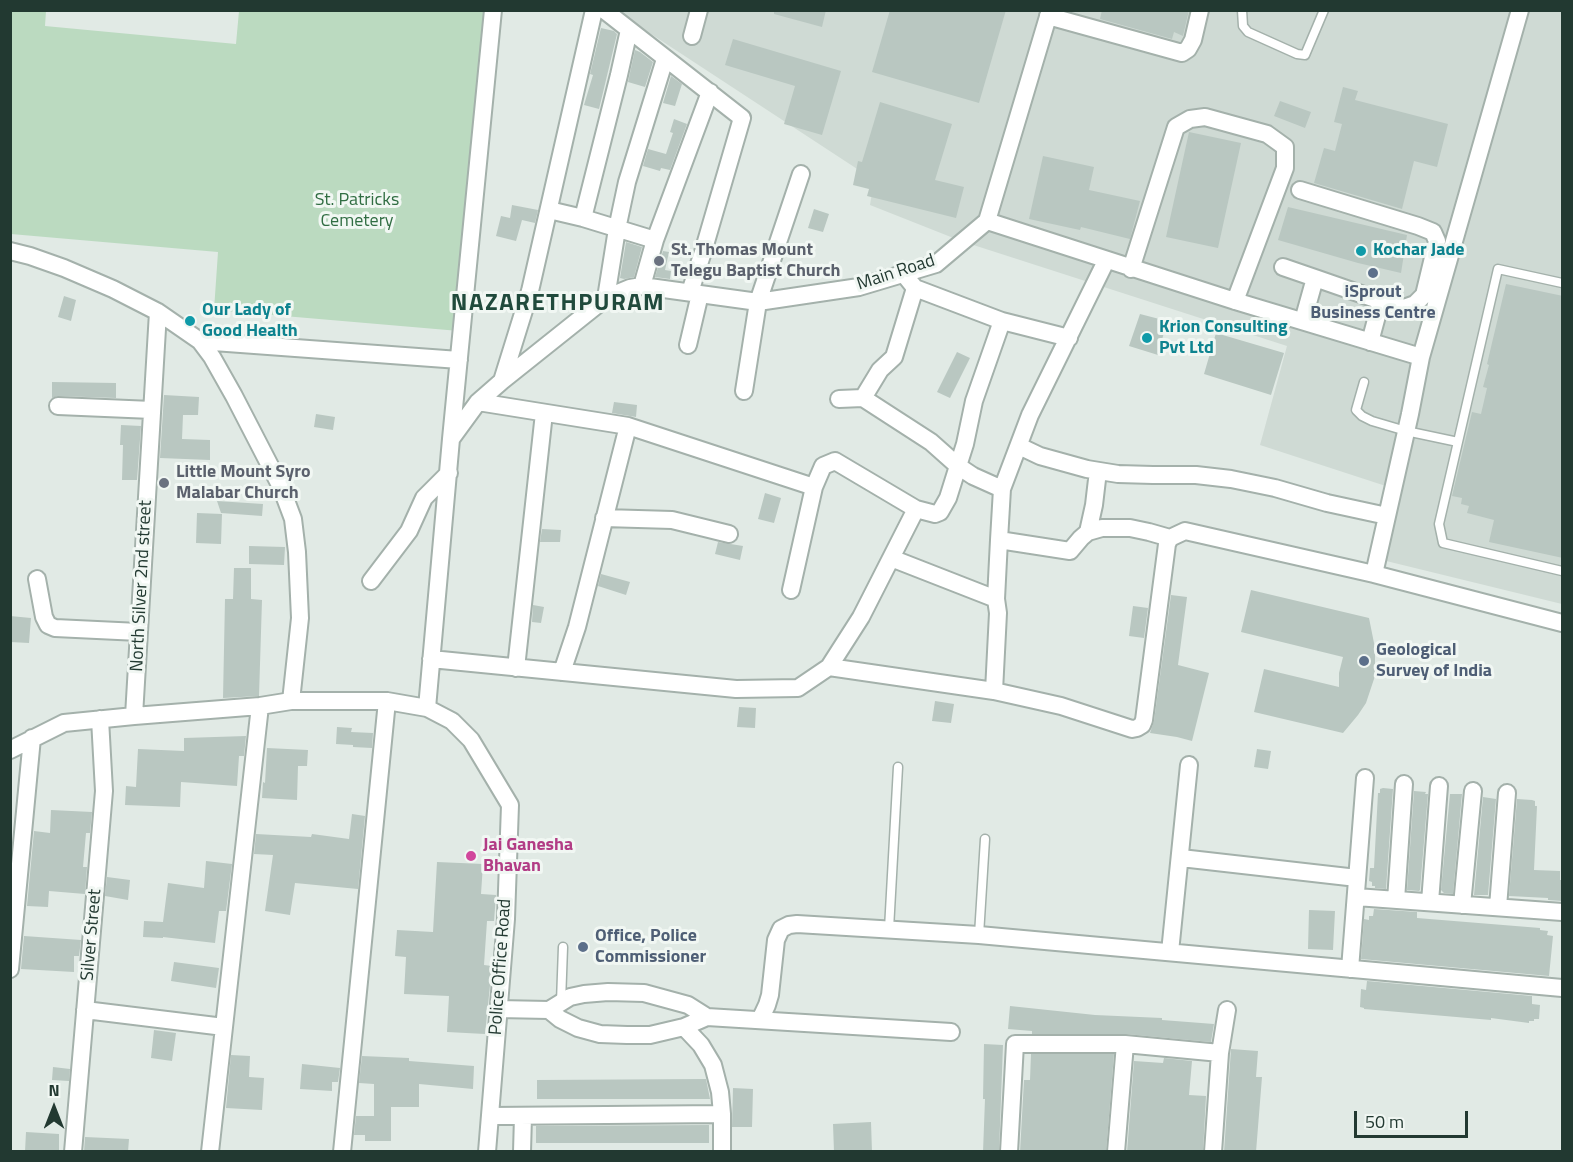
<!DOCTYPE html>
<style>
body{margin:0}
#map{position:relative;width:1573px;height:1162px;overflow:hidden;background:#e1eae5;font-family:"Titillium Web",sans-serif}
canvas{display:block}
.frame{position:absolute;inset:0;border:12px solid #223931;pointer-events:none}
.north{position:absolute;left:24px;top:1078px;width:60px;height:60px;-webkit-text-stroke:4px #f1f7f3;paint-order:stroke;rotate:0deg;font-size:16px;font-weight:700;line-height:24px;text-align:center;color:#223931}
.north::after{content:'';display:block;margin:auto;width:21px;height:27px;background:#223931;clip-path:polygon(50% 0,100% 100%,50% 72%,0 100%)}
.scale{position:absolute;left:1354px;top:1111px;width:114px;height:27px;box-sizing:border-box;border:3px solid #223931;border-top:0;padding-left:8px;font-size:18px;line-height:21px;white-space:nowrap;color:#223931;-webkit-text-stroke:4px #f1f7f3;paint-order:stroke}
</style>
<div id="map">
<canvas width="1573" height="1162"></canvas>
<div class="frame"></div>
<div class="north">N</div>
<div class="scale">50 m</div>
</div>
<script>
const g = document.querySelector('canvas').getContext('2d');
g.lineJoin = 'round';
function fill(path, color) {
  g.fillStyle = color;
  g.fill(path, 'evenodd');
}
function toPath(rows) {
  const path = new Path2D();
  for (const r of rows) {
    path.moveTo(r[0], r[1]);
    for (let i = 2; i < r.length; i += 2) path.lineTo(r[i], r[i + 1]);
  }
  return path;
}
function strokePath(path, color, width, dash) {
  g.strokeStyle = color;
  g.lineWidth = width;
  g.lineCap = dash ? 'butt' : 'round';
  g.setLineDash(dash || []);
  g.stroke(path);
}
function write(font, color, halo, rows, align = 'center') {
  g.font = font + ' "Titillium Web",sans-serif';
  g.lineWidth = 6;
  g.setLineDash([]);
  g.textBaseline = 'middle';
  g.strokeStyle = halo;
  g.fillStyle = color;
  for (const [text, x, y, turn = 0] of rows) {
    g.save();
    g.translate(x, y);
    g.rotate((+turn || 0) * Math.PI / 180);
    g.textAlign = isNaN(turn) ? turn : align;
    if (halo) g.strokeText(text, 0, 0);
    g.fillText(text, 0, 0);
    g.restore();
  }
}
const built = toPath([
 [616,11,1562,11,1562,604,1374,558,1395,489,1260,445,1287,346,961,241,870,205,874,180]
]);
const green = toPath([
 [10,11,46,11,45,26,236,44,239,11,488,11,459,331,214,310,218,252,11,234]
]);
const building = toPath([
 [774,10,826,10,822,27,774,14],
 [890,10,1006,10,979,103,872,72],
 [1102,10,1189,10,1183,36,1174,32,1172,39,1100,19],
 [601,28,614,31,617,34,599,109,584,105,593,75,590,74],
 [733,39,841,71,822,135,784,124,795,86,725,65],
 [635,50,640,52,653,62,645,87,628,82],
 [671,76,682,84,675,106,663,103],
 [1343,87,1358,91,1355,100,1448,124,1437,167,1414,161,1402,209,1314,183,1324,148,1335,151,1342,124,1334,122],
 [1280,101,1311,112,1305,128,1274,116],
 [880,102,952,124,935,180,964,187,956,218,867,196,869,189,853,185,858,161,862,162],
 [674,119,687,124,670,170,661,168,660,171,643,166,648,149,666,154,673,133,670,132],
 [1189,132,1241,143,1218,248,1166,237],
 [1043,156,1094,167,1089,190,1140,201,1130,239,1081,227,1080,230,1029,219],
 [512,205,538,210,535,223,522,220,516,241,496,236,501,216,510,218],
 [1288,207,1407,235,1401,273,1358,263,1278,240],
 [814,209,829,214,823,232,808,228],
 [626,242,642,247,634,277,624,279,620,278],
 [663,251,669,252,665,270,671,271,670,279,655,277],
 [1506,284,1563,296,1563,558,1489,542,1494,520,1467,513,1469,506,1461,504,1462,498,1452,496,1472,412,1481,414,1487,388,1483,387,1489,365,1487,364],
 [64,296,76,300,71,321,58,317],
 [1140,314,1167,321,1158,355,1129,346],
 [1216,333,1284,353,1271,395,1204,374],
 [957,352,970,358,950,398,937,392],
 [52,382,116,383,116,398,58,396,52,398],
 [164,395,199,397,198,415,183,415,182,439,210,440,210,460,160,458],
 [614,402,637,405,636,417,612,413],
 [316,414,335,417,333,430,314,427],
 [121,425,141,426,137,480,122,480,123,445,120,445],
 [765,493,781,498,774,523,758,519],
 [217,501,263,504,262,516,221,513],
 [197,513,222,514,221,544,196,543],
 [542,529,561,530,560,542,540,542],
 [718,542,743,546,740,560,715,554],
 [249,546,285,547,284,565,249,564],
 [234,568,251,568,251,599,262,600,259,696,223,698,225,599,233,599],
 [601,574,630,582,626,595,598,586],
 [1251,590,1369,618,1375,648,1375,676,1366,703,1358,715,1343,733,1254,712,1264,669,1339,687,1339,673,1343,657,1241,632],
 [1171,595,1187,597,1178,665,1209,673,1192,741,1177,737,1150,733,1154,721],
 [533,605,544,607,541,623,532,622],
 [1133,606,1148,608,1144,638,1129,636],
 [10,616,31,618,29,643,10,642],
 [935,701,954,704,951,723,932,721],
 [739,707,756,708,755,728,737,727],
 [337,727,352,728,351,732,373,733,372,748,353,747,353,745,336,744],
 [246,736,244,756,239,756,237,786,181,782,180,807,125,805,126,786,136,787,138,749,184,751,184,738],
 [267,748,308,750,307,766,298,766,297,800,262,798,263,782,265,783],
 [1257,749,1271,751,1268,769,1254,767],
 [1383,788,1393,789,1386,889,1375,888,1375,886,1372,886,1372,882,1369,881,1370,868,1374,868,1378,793,1380,793,1380,789],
 [1414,791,1426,792,1425,794,1428,794,1420,890,1419,891,1407,890],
 [1450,794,1462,794,1453,894,1444,893,1441,890],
 [1483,797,1496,799,1488,895,1474,895],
 [1517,799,1532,800,1535,801,1535,806,1537,806,1534,870,1560,871,1560,880,1563,880,1562,901,1548,900,1548,898,1509,896],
 [51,810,92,812,90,833,86,833,83,867,87,867,85,894,49,891,48,907,27,906,34,831,50,833],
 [352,814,365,816,358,889,295,883,290,915,265,911,273,855,254,854,256,834,311,837,312,834,349,839],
 [206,861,232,864,226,911,219,911,215,943,163,937,163,938,143,937,144,921,163,922,168,883,204,888],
 [437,862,483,864,481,894,496,895,494,921,487,921,484,965,492,966,485,1034,447,1032,449,996,404,994,406,957,395,956,397,930,433,932],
 [107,877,130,880,128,900,105,896],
 [1374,909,1417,912,1417,918,1540,928,1540,930,1548,931,1547,935,1553,936,1549,976,1361,959,1364,919,1369,920,1369,916,1373,916],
 [1309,910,1335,911,1333,950,1308,949],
 [24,936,81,940,79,956,74,956,74,972,21,969],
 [174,962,219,968,216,988,171,981],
 [1367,981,1532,996,1532,1004,1540,1005,1539,1019,1534,1019,1534,1021,1529,1021,1529,1023,1491,1018,1491,1020,1364,1009,1364,1008,1360,1007,1361,989,1366,990],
 [1010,1006,1095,1015,1162,1018,1162,1020,1214,1024,1211,1042,1126,1034,1032,1034,1032,1031,1008,1029],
 [154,1030,176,1033,172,1061,151,1058],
 [984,1044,1003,1045,999,1152,983,1152,985,1099,983,1099],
 [1231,1049,1258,1051,1256,1077,1262,1077,1256,1152,1224,1152],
 [1031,1054,1114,1054,1106,1152,1020,1152,1024,1080,1030,1080],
 [231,1055,250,1056,249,1077,264,1078,262,1110,226,1108],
 [362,1056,409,1058,409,1061,474,1066,473,1089,419,1084,419,1107,391,1107,391,1141,365,1141,365,1135,354,1135,356,1116,374,1116,374,1084,359,1083],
 [1164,1058,1192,1061,1189,1095,1206,1096,1203,1152,1127,1152,1134,1061,1163,1063],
 [302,1064,340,1068,338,1082,332,1082,332,1091,300,1089],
 [53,1067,70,1069,69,1081,52,1080],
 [706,1079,710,1099,537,1099,537,1080],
 [733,1088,753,1089,752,1127,732,1127],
 [871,1122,872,1152,834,1152,833,1124],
 [709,1125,709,1143,536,1143,536,1126],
 [26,1132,59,1134,59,1152,25,1152],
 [85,1137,129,1139,128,1152,84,1152]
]);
const service = toPath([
 [1242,10,1243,26,1248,32,1297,54,1305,55,1324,10],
 [1562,283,1498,269,1439,524,1443,543,1562,571],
 [1364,382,1356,410,1362,416,1372,421,1406,431,1458,442],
 [889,929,898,767],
 [979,935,985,839],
 [561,1002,563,947]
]);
const minor = toPath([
 [604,10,742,118,703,252,690,292],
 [1048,16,1182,53,1188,49,1193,40,1200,10],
 [692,36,699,10],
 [1300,190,1418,226,1433,232,1437,241,1424,295,1415,304,1404,308,1381,301,1315,278,1303,321],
 [549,210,583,218,655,240],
 [583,218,619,75,629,30],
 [987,221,1235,301,1421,357],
 [10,251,30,256,64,268,113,289,158,312,200,341,212,357,234,396,281,487,293,519,297,552,300,618,291,701],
 [1283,267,1315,278],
 [1131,269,1176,127,1190,119,1205,117,1267,134,1285,147,1285,168,1235,301],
 [903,273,915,288,1002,321,1069,338],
 [642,286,655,240,710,92],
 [606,298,617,229,627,182,665,59],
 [200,341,459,360],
 [1370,342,1381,301],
 [688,345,700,294],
 [502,381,530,291,594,10],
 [744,391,758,302,801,174],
 [863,398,880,370,894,357,915,288],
 [839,399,863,398,931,442,958,466,973,476,1002,489],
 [478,402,628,426,814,487],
 [58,406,152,410],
 [451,439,478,402,502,381,606,298,630,288,642,286,758,302,859,287,936,264,987,221,1050,10],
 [1019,446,1040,456,1087,469,1118,474,1153,475,1196,475,1231,479,1275,488,1327,503,1387,516],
 [604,518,672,520,729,534],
 [1088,532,1102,528,1130,528,1149,532,1170,538],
 [999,540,1070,551,1081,538,1088,532,1094,505,1098,471],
 [891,558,996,599],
 [1374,574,1410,414,1421,357,1520,10],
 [37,579,44,617,48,625,55,628,139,632],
 [371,581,409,531,424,498,449,473],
 [791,590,814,487,823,466,835,461,916,509],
 [431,659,736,689,798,688,829,667,861,617,916,509,935,514,940,512,948,498,958,466,965,444,974,401,1002,321],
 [829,667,994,691,1061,706,1132,729,1137,728,1142,725,1144,720,1167,544,1170,538,1185,531,1374,574,1562,623],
 [516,668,544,413],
 [562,672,577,627,628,426],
 [994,691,998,613,996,599,999,540,1002,489,1030,415,1106,261],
 [427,708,451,439,493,10],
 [134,716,158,312],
 [10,750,64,723,134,716,260,706,291,701,387,701,427,708,452,721,471,740,510,805,506,919,487,1152],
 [1181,858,1357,878],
 [1356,897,1562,912],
 [1396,900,1404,784],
 [1430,902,1439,786],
 [1462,905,1473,791],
 [1498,907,1507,793],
 [1170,952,1189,765],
 [10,969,32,738],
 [1350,969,1365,778],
 [498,1009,549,1010,560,1019,578,1028,600,1034,627,1035,650,1035,684,1027,707,1017,951,1032],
 [85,1010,224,1027],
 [549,1010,570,997,584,994,608,992,644,993,688,1005,707,1017],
 [760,1020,767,1005,770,995,776,940,781,929,789,925,797,924,979,935,1562,988],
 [684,1027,701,1045,713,1065,720,1092,722,1114,722,1152],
 [490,1116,722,1114],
 [73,1152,104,791,100,719],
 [210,1152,260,706],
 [342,1152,387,701],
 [522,1152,523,1116],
 [1009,1152,1015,1044,1125,1044,1220,1053],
 [1116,1152,1125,1044],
 [1213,1152,1220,1053,1227,1010]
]);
const markers = [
 [1361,251,6,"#0f9aa8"],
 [659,261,6,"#6b7280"],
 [1373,273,6,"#5c6f8a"],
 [190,321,6,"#0f9aa8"],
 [1147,338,6,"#0f9aa8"],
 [164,483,6,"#6b7280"],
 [1364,661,6,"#5c6f8a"],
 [471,856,6,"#d1479c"],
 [583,947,6,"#5c6f8a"]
];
const parkNames = [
 ["St. Patricks",357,201],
 ["Cemetery",357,222]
];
const worshipNames = [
 ["St. Thomas Mount",671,251],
 ["Telegu Baptist Church",671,272],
 ["Little Mount Syro",176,473],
 ["Malabar Church",176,494]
];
const cultureNames = [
 ["Kochar Jade",1373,251],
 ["Our Lady of",202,311],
 ["Good Health",202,332],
 ["Krion Consulting",1159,328],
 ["Pvt Ltd",1159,349]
];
const streetNames = [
 ["Main Road",896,273,-18],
 ["North Silver 2nd street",142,586,-87],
 ["Silver Street",92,935,-85],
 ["Police Office Road",501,967,-86]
];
const serviceNames = [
 ["iSprout",1373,293,"center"],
 ["Business Centre",1373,314,"center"],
 ["Geological",1376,651],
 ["Survey of India",1376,672],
 ["Office, Police",595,937],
 ["Commissioner",595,958]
];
const hotelNames = [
 ["Jai Ganesha",483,846],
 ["Bhavan",483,867]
];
const districtNames = [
 ["NAZARETHPURAM",558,304]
];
fill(built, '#cfdad4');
fill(green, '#bbdac0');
fill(building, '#b9c7c1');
strokePath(service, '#a4b1ab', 11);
strokePath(minor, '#a4b1ab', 20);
strokePath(service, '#fff', 8);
strokePath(minor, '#fff', 16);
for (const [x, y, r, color] of markers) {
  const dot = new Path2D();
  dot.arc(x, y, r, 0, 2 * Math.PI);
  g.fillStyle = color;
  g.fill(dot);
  strokePath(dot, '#f1f7f3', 2);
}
write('18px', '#306d42', '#f1f7f3', parkNames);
write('bold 18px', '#5b616d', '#f1f7f3', worshipNames, 'left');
write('bold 18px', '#0d838f', '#f1f7f3', cultureNames, 'left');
write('18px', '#223931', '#f1f7f3', streetNames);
write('bold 18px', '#4e5e75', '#f1f7f3', serviceNames, 'left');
write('bold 18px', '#b23c85', '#f1f7f3', hotelNames, 'left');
g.letterSpacing = '1.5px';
write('bold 24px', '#204a3c', '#f1f7f3', districtNames);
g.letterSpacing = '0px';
</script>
